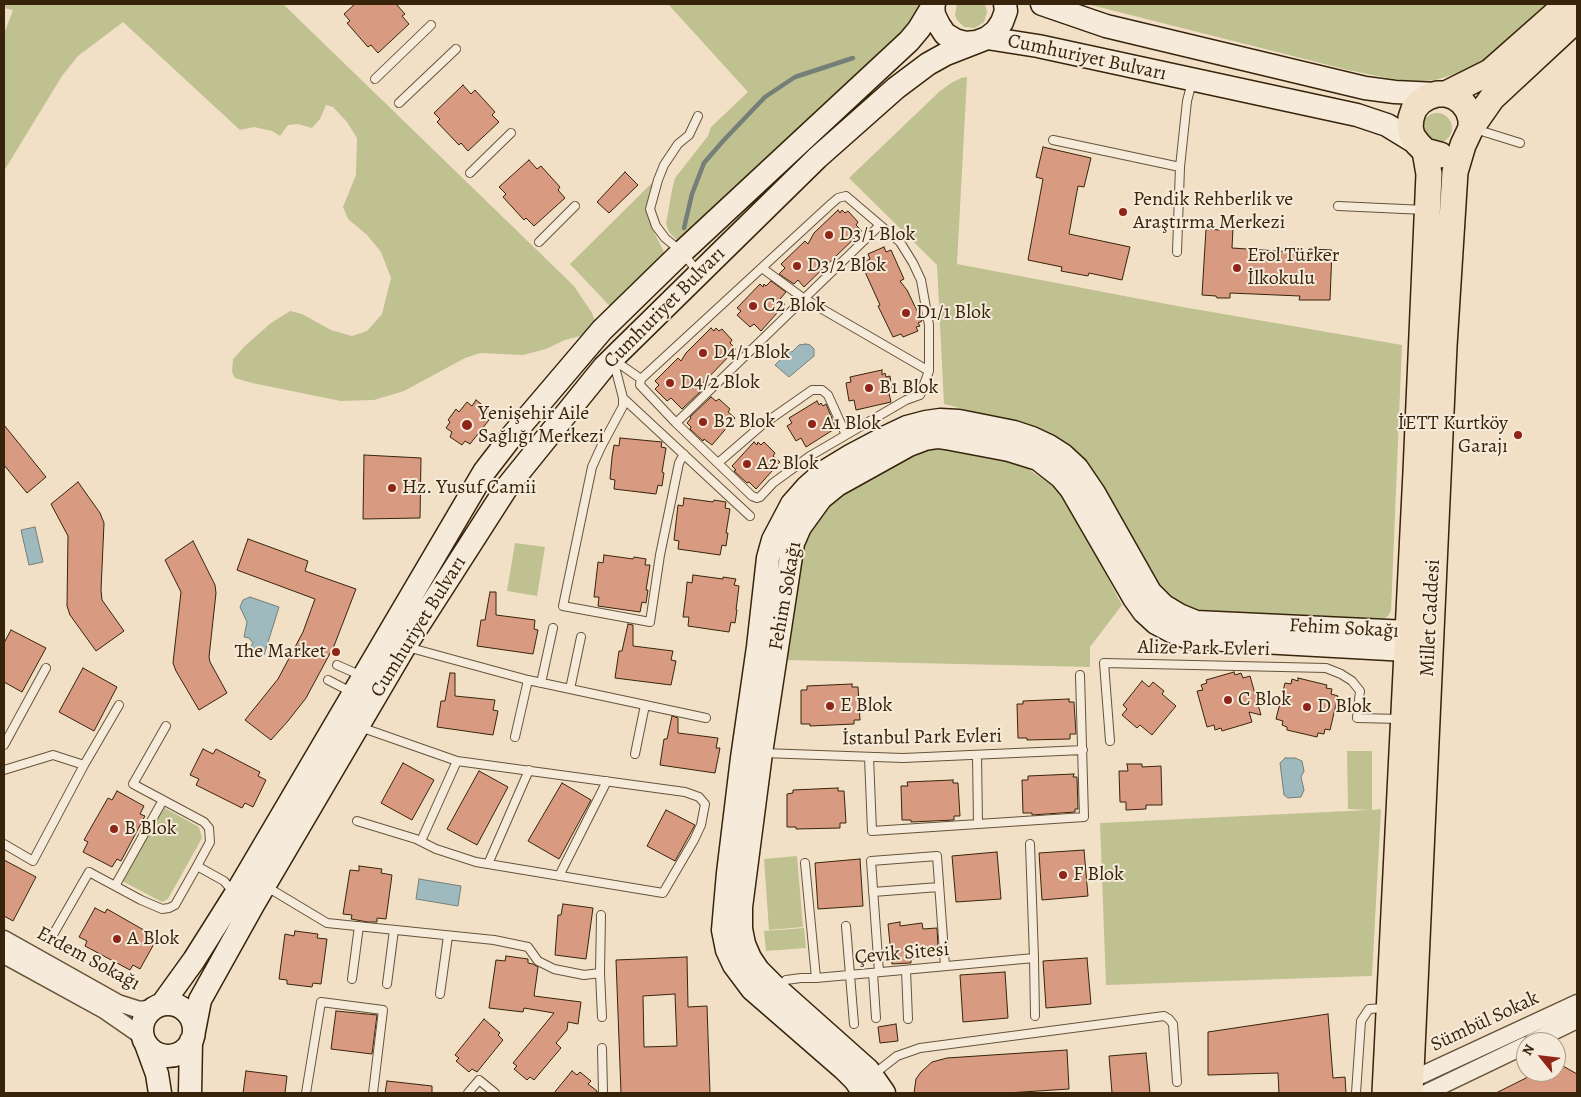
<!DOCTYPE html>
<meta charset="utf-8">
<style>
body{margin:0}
#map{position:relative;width:1581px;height:1097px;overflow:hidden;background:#f1e0c6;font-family:Alegreya,serif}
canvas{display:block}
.frame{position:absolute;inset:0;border:5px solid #37240a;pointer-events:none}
.north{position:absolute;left:1516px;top:1032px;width:50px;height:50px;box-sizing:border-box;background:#f6ebda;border:1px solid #aa9b87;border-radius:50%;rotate:299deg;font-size:14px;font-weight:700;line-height:20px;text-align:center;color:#37240a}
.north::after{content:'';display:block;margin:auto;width:18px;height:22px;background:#8f2418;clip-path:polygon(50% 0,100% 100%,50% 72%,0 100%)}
</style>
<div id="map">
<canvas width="1581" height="1097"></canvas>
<div class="frame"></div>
<div class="north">N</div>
</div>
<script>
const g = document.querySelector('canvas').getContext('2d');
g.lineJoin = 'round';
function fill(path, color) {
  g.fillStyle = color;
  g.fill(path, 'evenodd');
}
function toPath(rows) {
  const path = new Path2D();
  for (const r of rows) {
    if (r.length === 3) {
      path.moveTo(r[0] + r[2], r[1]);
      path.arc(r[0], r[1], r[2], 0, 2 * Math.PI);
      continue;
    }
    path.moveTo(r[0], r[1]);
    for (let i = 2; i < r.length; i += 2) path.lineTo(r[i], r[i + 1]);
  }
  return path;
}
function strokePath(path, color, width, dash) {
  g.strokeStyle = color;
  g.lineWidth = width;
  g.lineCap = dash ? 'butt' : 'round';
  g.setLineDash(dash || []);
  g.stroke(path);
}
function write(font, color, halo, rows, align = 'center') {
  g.font = font + ' Alegreya,serif';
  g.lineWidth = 4;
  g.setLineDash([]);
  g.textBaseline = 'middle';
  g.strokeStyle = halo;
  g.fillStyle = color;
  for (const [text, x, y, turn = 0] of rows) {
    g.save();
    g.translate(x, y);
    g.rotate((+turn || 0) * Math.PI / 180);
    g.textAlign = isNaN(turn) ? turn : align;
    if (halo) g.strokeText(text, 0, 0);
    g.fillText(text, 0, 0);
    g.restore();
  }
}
const green = toPath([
 [4,4,283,4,574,286,592,313,597,326,584,335,565,340,546,349,523,355,480,353,465,358,404,391,374,400,341,401,252,383,235,378,232,372,233,359,246,345,271,323,290,311,302,314,331,330,352,336,367,331,382,314,391,278,381,252,367,235,348,219,343,207,356,175,357,138,347,122,333,107,326,105,320,119,312,128,298,124,288,125,280,136,272,131,254,127,240,130,123,22,78,56,62,76,4,171,4,34,13,10,4,8],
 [668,4,926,4,922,13,679,242,669,232,666,224,672,190,675,178,708,136,711,127,748,92],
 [957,4,985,4,987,12,984,22,975,28,964,27,957,20,955,15],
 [1087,4,1549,4,1488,58,1471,68,1452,75,1435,80,1417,82,1387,78,1348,70],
 [967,77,957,264,1177,306,1402,345,1391,611,1388,616,1382,620,1199,610,1187,606,1168,595,1152,575,1095,473,1069,448,1019,423,944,404,937,265,849,178,940,91,951,83,961,78],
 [1437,128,15],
 [661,174,658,183,652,222,654,232,665,254,620,317,570,264],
 [941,448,1011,461,1027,468,1056,488,1071,509,1122,605,1090,647,1090,667,786,660,802,549,810,532,822,514,837,499,852,489,913,453],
 [515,543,545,547,537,596,507,591],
 [1347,751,1372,751,1372,810,1381,809,1372,976,1106,985,1100,823,1369,810,1348,809],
 [163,807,199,827,202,838,168,899,162,902,122,881],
 [797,856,803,927,769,930,764,859],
 [804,928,806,948,766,951,764,931]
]);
const water = toPath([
 [806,344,810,345,814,349,814,356,789,377,775,365,789,351,792,352,799,345,806,344],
 [35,527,43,562,29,565,21,530,35,527],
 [250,597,279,607,264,655,249,650,253,643,249,638,244,637,247,622,240,607,243,600,250,597],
 [1285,758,1295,758,1302,761,1304,771,1301,777,1304,790,1301,797,1288,798,1284,795,1280,763,1285,758],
 [419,879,461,886,458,906,416,899,419,879]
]);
const stream = toPath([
 [684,228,692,194,704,163,723,141,765,97,795,77,853,58]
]);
const building = toPath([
 [355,4,396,4,405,14,402,16,409,24,378,53,371,45,368,47,347,23,350,21,344,14,355,4],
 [463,85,471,94,475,90,495,112,492,115,499,122,468,151,461,143,459,145,437,122,440,119,434,113,463,85],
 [1043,147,1091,158,1084,187,1078,186,1069,234,1130,247,1122,280,1089,273,1088,276,1061,271,1062,267,1028,260,1043,179,1036,177,1043,147],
 [529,160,537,169,541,166,560,187,558,190,565,198,534,226,526,218,524,220,503,197,506,194,499,187,529,160],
 [625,172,638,185,609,213,597,202,625,172],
 [838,210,840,213,842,210,845,213,848,211,858,222,856,225,862,231,804,287,798,280,794,284,779,274,785,268,781,264,805,241,808,244,814,233,838,210],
 [1221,228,1233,228,1232,248,1308,253,1309,249,1332,250,1330,300,1299,300,1300,296,1230,293,1230,298,1217,298,1216,296,1202,295,1206,229,1220,230,1221,228],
 [884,247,886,252,891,250,904,279,900,281,907,290,922,321,918,323,920,326,916,327,918,331,903,337,901,334,893,337,878,306,880,305,861,263,870,259,868,254,884,247],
 [771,281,786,292,780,299,785,304,761,331,754,324,750,327,737,315,741,311,737,308,760,284,763,287,764,284,766,286,771,281],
 [711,328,714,331,716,328,719,331,722,329,732,340,730,343,736,349,700,386,703,389,682,409,671,398,667,401,655,389,659,385,655,381,678,358,681,361,686,353,711,328],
 [882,370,882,375,885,373,886,377,890,376,892,392,889,393,891,402,856,410,854,400,849,401,846,383,851,382,850,377,882,370],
 [711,397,716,401,719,399,730,409,728,412,735,418,712,445,704,439,703,441,690,429,691,427,687,423,691,418,690,417,711,397],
 [476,400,489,410,484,417,489,420,470,444,465,441,462,445,450,437,452,432,446,428,450,422,448,420,456,409,459,412,467,402,472,406,476,400],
 [817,401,819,405,821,403,823,406,826,404,836,428,806,447,801,438,796,441,787,426,792,423,789,418,817,401],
 [4,425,46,477,27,493,4,465,4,425],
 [620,438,662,442,661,447,666,448,662,472,664,473,662,486,658,485,656,494,614,489,615,480,610,479,612,457,614,445,619,446,620,438],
 [754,442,757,445,758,442,761,445,764,442,775,453,773,456,780,462,756,489,749,482,747,483,734,471,736,470,732,466,754,442],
 [364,455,421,458,420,518,363,519,364,455],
 [78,482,100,513,104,523,101,590,102,600,124,631,96,651,70,615,67,606,68,536,51,504,78,482],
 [684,498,713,502,714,500,726,502,725,508,730,509,726,533,728,533,726,546,722,545,720,555,678,549,679,541,674,540,678,505,683,506,684,498],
 [248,539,308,561,305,571,356,589,334,646,306,698,288,721,271,740,245,720,278,679,303,632,315,599,237,570,248,539],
 [193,541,215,585,216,593,209,657,210,662,227,693,199,710,176,671,173,663,181,592,165,560,193,541],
 [604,555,633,559,634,557,646,559,645,565,650,565,646,590,648,590,646,603,642,602,640,612,598,606,599,597,594,597,598,562,603,563,604,555],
 [693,575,723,579,723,577,736,579,734,585,739,586,736,610,737,610,735,623,731,622,729,632,688,626,689,617,683,617,686,594,687,582,692,583,693,575],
 [490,592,496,592,496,615,535,620,534,629,538,630,533,654,477,646,481,620,485,620,490,592],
 [628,624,633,625,633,646,673,651,671,660,676,661,671,685,615,678,619,651,622,651,628,624],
 [11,630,46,648,22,692,4,682,4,643,11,630],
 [83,668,117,687,94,731,59,712,83,668],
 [1234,672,1235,675,1241,673,1243,678,1250,676,1261,715,1249,712,1252,722,1222,731,1221,728,1215,730,1214,725,1207,727,1197,691,1203,690,1201,685,1207,683,1206,680,1234,672],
 [450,673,455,673,455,696,495,700,493,710,498,711,493,735,437,727,441,701,445,701,450,673],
 [1298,678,1327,685,1326,688,1332,689,1331,694,1338,696,1330,730,1325,729,1324,734,1318,733,1317,737,1287,730,1287,727,1282,725,1283,721,1276,719,1285,683,1291,684,1292,679,1298,681,1298,678],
 [1142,681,1149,687,1153,682,1164,691,1162,694,1176,706,1152,735,1140,725,1137,728,1122,715,1127,709,1123,705,1142,681],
 [852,684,852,687,858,687,860,720,854,720,854,724,810,726,810,724,801,724,801,690,807,690,807,686,852,684],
 [1069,699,1069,702,1074,702,1076,734,1070,734,1070,739,1027,740,1027,738,1018,738,1017,704,1023,704,1023,701,1069,699],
 [672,716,678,718,678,733,718,738,716,748,720,748,715,773,660,765,664,739,667,739,672,716],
 [203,749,213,754,216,749,260,772,258,776,266,780,253,807,245,803,242,808,196,785,199,779,190,775,203,749],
 [403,763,434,780,412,820,381,803,403,763],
 [1127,764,1142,764,1142,767,1161,766,1162,805,1146,805,1146,809,1126,810,1126,802,1120,802,1119,771,1128,771,1127,764],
 [479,771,508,787,477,845,447,829,479,771],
 [1074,774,1073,777,1077,777,1078,809,1075,809,1075,812,1032,815,1032,813,1023,813,1022,780,1028,780,1028,776,1074,774],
 [953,780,953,783,958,783,960,816,954,816,954,820,911,822,911,820,902,820,901,786,908,786,907,782,953,780],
 [562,783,591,800,559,859,528,841,562,783],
 [838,788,838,791,844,791,846,823,840,823,840,828,796,829,796,827,787,827,787,794,793,793,793,790,838,788],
 [117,791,144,806,140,814,145,816,121,861,117,859,112,867,83,852,88,842,84,840,93,824,108,798,112,800,117,791],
 [666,810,695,825,675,861,647,846,666,810],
 [1084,850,1088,896,1042,900,1039,853,1084,850],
 [997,852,1001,899,956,902,952,856,997,852],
 [860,859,863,906,818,909,815,863,860,859],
 [4,860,36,877,13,921,4,916,4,860],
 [359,866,382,869,381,873,392,875,386,919,377,918,377,922,368,922,351,919,352,915,343,914,350,870,359,871,359,866],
 [563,904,593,908,586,959,555,955,558,915,561,915,563,904],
 [95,908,105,913,107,909,149,933,147,937,155,942,140,969,133,965,130,970,85,946,87,941,79,937,95,908],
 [900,922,900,926,922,923,923,929,937,928,938,947,928,948,928,957,911,959,911,963,892,964,888,924,900,922],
 [295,931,318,934,317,938,327,939,321,984,313,983,312,987,287,984,287,980,279,979,285,934,294,936,295,931],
 [506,956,528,959,528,963,533,964,538,967,534,996,581,1002,578,1024,568,1022,567,1030,556,1043,561,1048,534,1080,530,1077,527,1080,514,1069,517,1066,513,1063,554,1013,524,1008,523,1012,489,1008,496,960,505,961,506,956],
 [687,957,688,1007,707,1006,710,1093,621,1093,616,960,687,957],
 [675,994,677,1046,644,1047,643,996,675,994],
 [1087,958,1091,1004,1046,1008,1043,961,1087,958],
 [1005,972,1008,1018,963,1022,960,975,1005,972],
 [336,1011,377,1015,372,1054,331,1049,336,1011],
 [1328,1014,1333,1078,1345,1077,1346,1093,1279,1093,1278,1073,1208,1075,1208,1032,1328,1014],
 [484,1019,500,1033,498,1035,503,1040,477,1072,472,1069,469,1072,456,1061,459,1058,455,1055,484,1019],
 [896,1024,898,1041,880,1043,878,1027,896,1024],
 [1067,1050,1069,1089,1007,1093,914,1093,916,1079,921,1072,932,1062,947,1058,1067,1050],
 [1146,1053,1150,1093,1112,1093,1109,1056,1146,1053],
 [1556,1062,1577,1074,1577,1093,1496,1093,1538,1072,1556,1072,1556,1062],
 [246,1071,287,1076,285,1093,243,1093,246,1071],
 [572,1071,577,1075,580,1072,591,1081,588,1084,597,1091,597,1093,554,1093,572,1071],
 [387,1081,432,1086,432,1093,385,1093,387,1081]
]);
const lane = toPath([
 [375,79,431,25],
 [399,103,456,49],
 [698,116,689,135,678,144,664,165,658,180,650,209,656,226,665,238,682,252,698,272],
 [1475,129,1520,143],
 [1053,140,1180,167,1187,101,1192,82],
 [470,173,511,133],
 [1338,206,1425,210],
 [539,242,575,206],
 [1177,252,1180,167],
 [614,360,641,379,831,204,838,198,846,196,900,242,913,263,921,280,929,325,929,371],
 [614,363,623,398,623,406,601,447,592,467,563,606,650,622,660,555,679,463,684,454],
 [641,379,640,385,676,423,752,496,757,498,760,497,773,483,810,456,906,400,920,395,929,371,803,298,762,268],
 [623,398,750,516],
 [676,423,880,225],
 [718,463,762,425,812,390,822,390,828,395,846,435],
 [407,647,528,680,706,718],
 [337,665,362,676],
 [328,680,353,693],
 [541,683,553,628],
 [570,689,581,637],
 [166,726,133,784,204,822,209,828,210,842,197,866,224,881,234,893],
 [515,737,528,680],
 [1110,741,1104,663,1326,668,1341,674,1352,681,1360,691,1357,718,1401,719],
 [4,745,46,668],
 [763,753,903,758,1083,750],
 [635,754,645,705],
 [977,755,978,824],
 [869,757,872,831,1084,817,1080,675],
 [84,765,119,705],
 [4,770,53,755,84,765,33,861,4,844],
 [357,821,416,839,436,849,476,862,663,893,694,840,701,825,705,804,699,797,685,792,457,761,360,727],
 [421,841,457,761],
 [805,863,816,978],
 [488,864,529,770],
 [559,876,607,781],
 [115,886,163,800],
 [267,887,327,923,494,940,528,947,538,961,554,969,584,975,600,973,602,1017],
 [873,892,939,887],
 [846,926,854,1024],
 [54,933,89,872,141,900,162,909,169,908,175,905,197,866],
 [1034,958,1035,1016],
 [906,970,908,1019],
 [879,972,871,861,937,856,945,966],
 [600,973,601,915],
 [873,973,876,1018],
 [352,979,359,926],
 [387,984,394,930],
 [779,987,786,980,801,978,816,978,1034,958,1030,844],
 [440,994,448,936],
 [602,1048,603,1093],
 [874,1074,897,1056,920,1048,1164,1016,1169,1019,1173,1024,1177,1082],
 [306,1093,321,1002,383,1010,373,1093],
 [468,1093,479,1080,495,1093],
 [1356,1093,1361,1021,1369,1009,1385,1008]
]);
const street = toPath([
 [4,939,118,1003,140,1010,154,1008],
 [4,955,104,1010,143,1037],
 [1532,1042,1577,1020],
 [1411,1080,1577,1003],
 [1426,1093,1526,1045]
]);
const secondary = toPath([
 [933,4,934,15,939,25,945,34,955,40,966,43,976,42],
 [1042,4,1106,26,1365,88,1395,92,1437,94],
 [987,38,996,31,1002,22,1006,11,1005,4],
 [163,1003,194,960,235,895,484,472,511,437,602,330,682,252,909,41,919,29,934,4],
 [168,1030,26],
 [194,1031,200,1000,253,905,405,646,507,487,604,367,817,158,896,88,928,64,946,54,987,38,1038,46,1357,115,1387,125,1418,144],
 [146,1044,157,1074,160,1093],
 [190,1093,191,1041],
 [864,1093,855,1080,844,1069,752,989,734,965,727,950,723,930,728,873,742,758,758,647,768,558,773,540,792,504,807,487,824,472,852,455,886,437,907,427,926,422,940,420,959,421,1014,432,1032,438,1049,446,1063,455,1077,468,1094,493,1150,592,1164,606,1179,615,1196,622,1408,632,1425,637],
 [884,1093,868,1070,777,989,758,970,750,958,744,944,741,929,741,907,761,753,793,543,800,527,821,498,837,485,909,445,925,439,938,437,951,439,1009,450,1038,459,1061,477,1071,489,1134,598,1144,612,1156,623,1173,632,1189,638,1407,650,1422,643]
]);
const primary = toPath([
 [1471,128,1492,98,1577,19],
 [1440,155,1425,151,1418,144,1412,136,1410,127,1411,118,1414,109,1420,102,1428,97,1437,94,1446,94,1490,72,1567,4],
 [1385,1093,1416,472,1429,174,1425,151],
 [1410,1093,1444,346,1455,172,1463,145,1471,128,1471,119,1468,110,1462,102,1455,97,1446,94]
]);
const markers = [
 [1123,212,5,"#8f2418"],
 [829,235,5,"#8f2418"],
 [797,266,5,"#8f2418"],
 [1237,268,5,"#8f2418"],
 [753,306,5,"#8f2418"],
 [906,313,5,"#8f2418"],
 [703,353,5,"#8f2418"],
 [670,383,5,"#8f2418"],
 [869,388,5,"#8f2418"],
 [703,422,5,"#8f2418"],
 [812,424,5,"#8f2418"],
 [467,425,6,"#8f2418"],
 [1518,435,5,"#8f2418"],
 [747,464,5,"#8f2418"],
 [392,488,5,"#8f2418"],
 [336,652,5,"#8f2418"],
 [1228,700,5,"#8f2418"],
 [830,706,5,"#8f2418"],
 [1307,707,5,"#8f2418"],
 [114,829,5,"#8f2418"],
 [1063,875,5,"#8f2418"],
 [117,939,5,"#8f2418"]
];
const streetNames = [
 ["Cumhuriyet Bulvarı",1087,58,12],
 ["Cumhuriyet Bulvarı",665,308,-45],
 ["Fehim Sokağı",786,596,-80],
 ["Millet Caddesi",1431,618,-87],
 ["Cumhuriyet Bulvarı",419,627,-58],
 ["Fehim Sokağı",1344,629,3],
 ["Alize Park Evleri",1204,649,1],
 ["İstanbul Park Evleri",922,738,-1],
 ["Çevik Sitesi",902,954,-5],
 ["Erdem Sokağı",88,959,28],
 ["Sümbül Sokak",1485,1022,-25]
];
const poiNames = [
 ["Pendik Rehberlik ve",1133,200],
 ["Araştırma Merkezi",1133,223],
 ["D3/1 Blok",839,235],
 ["Erol Türker",1247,256],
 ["İlkokulu",1247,279],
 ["D3/2 Blok",807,266],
 ["C2 Blok",763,306],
 ["D1/1 Blok",916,313],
 ["D4/1 Blok",713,353],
 ["D4/2 Blok",680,383],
 ["B1 Blok",879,388],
 ["Yenişehir Aile",478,414],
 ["Sağlığı Merkezi",478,437],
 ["B2 Blok",713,422],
 ["A1 Blok",822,424],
 ["İETT Kurtköy",1508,424,"right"],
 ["Garajı",1508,447,"right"],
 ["A2 Blok",757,464],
 ["Hz. Yusuf Camii",402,488],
 ["The Market",326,652,"right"],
 ["C Blok",1238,700],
 ["E Blok",840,706],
 ["D Blok",1317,707],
 ["B Blok",124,829],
 ["F Blok",1073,875],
 ["A Blok",127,939]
];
fill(green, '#c0c191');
fill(water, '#9fbabf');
strokePath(water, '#757e77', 1);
strokePath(stream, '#757e77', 4.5);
fill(building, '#d89b82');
strokePath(building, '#37240a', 1);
strokePath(lane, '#665339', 10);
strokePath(street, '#665339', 19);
strokePath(secondary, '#37240a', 25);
strokePath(primary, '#37240a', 28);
strokePath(lane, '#f6ebda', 8);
strokePath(street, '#f6ebda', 16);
strokePath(secondary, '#f6ebda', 22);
strokePath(primary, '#f1e0c6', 25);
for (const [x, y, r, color] of markers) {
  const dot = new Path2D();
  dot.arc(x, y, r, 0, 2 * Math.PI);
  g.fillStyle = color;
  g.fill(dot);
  strokePath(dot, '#f6ebda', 2);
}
write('20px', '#37240a', '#f6ebda', streetNames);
write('20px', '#37240a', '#f6ebda', poiNames, 'left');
</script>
